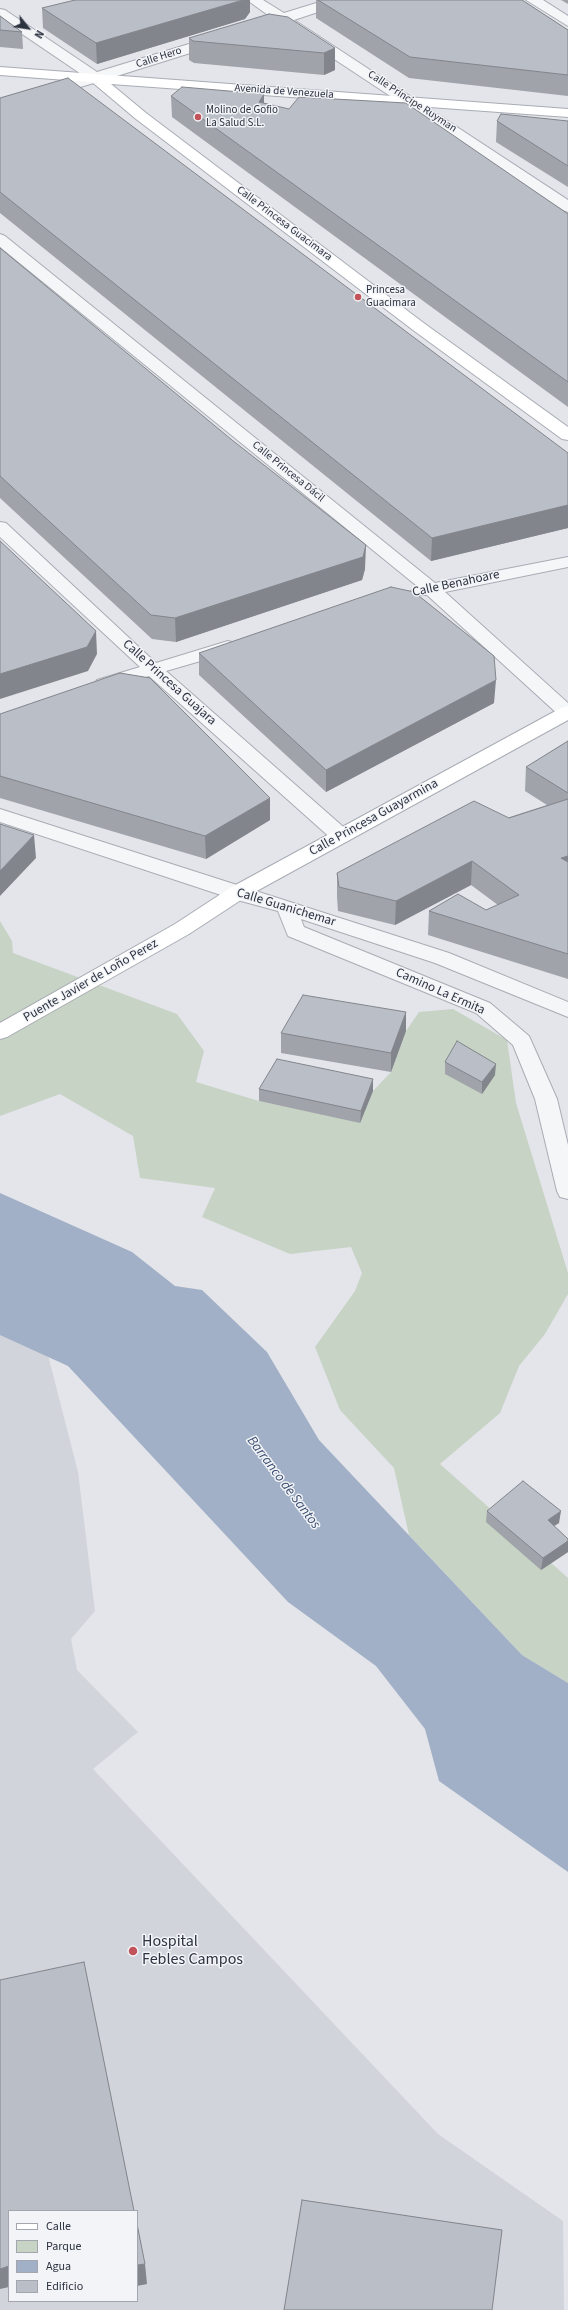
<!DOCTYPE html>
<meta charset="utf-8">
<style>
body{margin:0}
#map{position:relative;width:568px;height:2310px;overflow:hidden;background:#e3e5ea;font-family:"Source Sans 3",sans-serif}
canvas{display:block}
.legend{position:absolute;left:8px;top:2210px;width:130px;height:92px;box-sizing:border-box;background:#f2f4f7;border:1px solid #a3a6ae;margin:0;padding:5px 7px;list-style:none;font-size:12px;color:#2c3240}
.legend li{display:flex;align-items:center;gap:8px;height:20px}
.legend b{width:20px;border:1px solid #a3a6ae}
.north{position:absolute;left:8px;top:8px;width:40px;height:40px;-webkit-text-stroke:3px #f2f4f7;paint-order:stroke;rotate:120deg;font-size:11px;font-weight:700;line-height:16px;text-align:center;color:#2c3240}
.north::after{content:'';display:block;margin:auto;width:14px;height:18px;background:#2c3240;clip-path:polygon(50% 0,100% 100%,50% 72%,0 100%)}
</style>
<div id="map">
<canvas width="568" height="2310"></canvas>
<ul class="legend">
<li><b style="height:5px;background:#fff"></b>Calle</li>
<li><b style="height:11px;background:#c7d3c4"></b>Parque</li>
<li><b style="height:11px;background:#a1b0c6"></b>Agua</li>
<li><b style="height:11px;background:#babec6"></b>Edificio</li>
</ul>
<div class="north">N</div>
</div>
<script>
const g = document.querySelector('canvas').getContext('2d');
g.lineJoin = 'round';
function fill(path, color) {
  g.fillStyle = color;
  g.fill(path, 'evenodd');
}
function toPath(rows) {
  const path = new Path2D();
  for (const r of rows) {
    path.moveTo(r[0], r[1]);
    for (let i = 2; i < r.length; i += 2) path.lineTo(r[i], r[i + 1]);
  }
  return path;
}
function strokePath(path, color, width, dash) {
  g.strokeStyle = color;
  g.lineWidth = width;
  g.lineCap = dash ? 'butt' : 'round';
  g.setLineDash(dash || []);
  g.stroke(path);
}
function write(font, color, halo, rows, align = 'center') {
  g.font = font + ' "Source Sans 3",sans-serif';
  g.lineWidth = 3;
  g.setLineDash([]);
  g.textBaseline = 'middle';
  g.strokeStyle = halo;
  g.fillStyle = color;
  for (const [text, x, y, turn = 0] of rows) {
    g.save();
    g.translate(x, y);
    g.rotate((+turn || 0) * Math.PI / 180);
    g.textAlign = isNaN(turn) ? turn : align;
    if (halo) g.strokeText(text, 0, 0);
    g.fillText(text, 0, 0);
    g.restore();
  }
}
const built = toPath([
 [0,1330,48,1355,78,1472,95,1611,71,1639,77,1670,138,1732,93,1769,438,2134,563,2221,564,2310,0,2310],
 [9,2211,137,2211,137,2301,9,2301]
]);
const green = toPath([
 [0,921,12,941,13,953,177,1014,204,1051,196,1082,259,1101,360,1122,373,1091,391,1072,406,1031,419,1012,453,1009,507,1040,516,1103,568,1273,568,1294,545,1334,519,1366,500,1413,440,1464,568,1578,568,1683,522,1655,409,1535,394,1468,340,1410,315,1347,355,1291,362,1273,351,1247,290,1254,202,1217,215,1188,140,1178,133,1136,60,1094,0,1116]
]);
const water = toPath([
 [0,1193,132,1252,175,1286,202,1290,267,1352,319,1440,522,1655,568,1683,568,1872,439,1781,425,1729,376,1666,288,1602,68,1366,0,1335]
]);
const street = toPath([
 [247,0,263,0,284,13,326,0,347,0,345,3,294,20,568,200,568,212,563,210,281,24,272,26,267,25,265,22,272,18,247,0],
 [526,0,543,0,568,16,568,26,526,0],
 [0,9,5,10,97,72,212,37,217,36,224,40,222,43,101,81,0,110,0,101,84,76,0,19,0,9],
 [0,234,5,236,435,583,568,557,568,567,445,592,568,703,568,719,561,717,427,595,414,595,411,591,417,586,0,247,0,234],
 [0,522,6,523,156,663,228,641,235,643,237,647,235,651,166,671,348,831,351,836,348,841,341,842,334,841,149,676,104,690,97,688,95,684,97,680,140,667,0,537,0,522],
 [0,809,449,953,568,1002,568,1017,435,963,301,919,304,927,490,1003,529,1036,557,1099,568,1145,568,1199,560,1197,557,1191,535,1099,513,1045,476,1013,288,936,278,911,230,898,0,822,0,809]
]);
const secondary = toPath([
 [0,67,568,109,568,117,111,84,146,113,425,324,568,427,568,440,562,439,413,330,136,119,92,82,0,75,0,67],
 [568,706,568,720,244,898,189,934,7,1037,0,1039,0,1023,175,924,230,888,561,708,568,706]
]);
const wall = toPath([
 [316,0,522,0,568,30,568,96,409,78,316,18],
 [561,0,568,0,568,4],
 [42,8,250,12,245,19,97,64,43,28],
 [0,16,22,32,23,49,0,47],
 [189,38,335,48,335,70,324,75,194,63,189,60],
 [264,94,264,103,568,214,568,407,172,117,171,96],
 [0,98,568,453,568,528,431,561,0,213],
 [497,121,568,121,568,187,496,142],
 [0,248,365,569,362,580,176,642,152,639,0,498],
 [199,653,494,703,326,792,199,675],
 [0,714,270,798,270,820,206,859,0,798],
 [568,741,568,979,428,935,429,911,486,910,498,905,471,885,395,925,338,911,337,897,337,873,547,805,525,791,526,767],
 [406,1031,391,1072,281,1053,281,1033],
 [445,1062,495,1075,482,1094,445,1074],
 [259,1089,373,1091,360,1123,259,1101],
 [487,1511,559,1523,554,1526,568,1539,568,1552,541,1570,486,1522]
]);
const shadedWall = toPath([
 [243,0,250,0,250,12,245,19,97,64,96,43],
 [335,48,335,70,324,75,324,53],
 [264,94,264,116,259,102],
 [568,505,568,528,431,561,432,538],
 [366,545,365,569,362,580,176,642,175,618],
 [96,631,97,654,88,671,0,699,0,674],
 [496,680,494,703,326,792,326,770],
 [270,798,270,820,206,859,205,836],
 [34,835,36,858,0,896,0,871],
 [568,856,568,879,561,858],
 [472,861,471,885,395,925,396,901],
 [406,1012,406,1031,391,1072,391,1053],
 [496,1064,495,1075,482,1094,482,1082],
 [373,1079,373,1091,360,1123,361,1111],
 [561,1511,559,1523,546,1531,548,1520],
 [568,1541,568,1552,541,1570,543,1558],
 [145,2264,147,2284,137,2286,137,2265],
 [9,2266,9,2287,0,2289,0,2269]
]);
const building = toPath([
 [75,0,243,0,96,43,42,8,75,0],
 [318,0,522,0,568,30,568,75,410,57,318,0],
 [269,14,288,17,335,48,324,53,193,41,189,38,269,14],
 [0,16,22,32,0,30,0,16],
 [68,78,568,453,568,505,432,538,0,192,0,98,68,78],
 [182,87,264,94,259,102,289,109,299,97,406,103,568,214,568,382,171,96,182,87],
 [501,114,568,121,568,166,497,121,501,114],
 [0,248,232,440,366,545,363,557,175,618,151,615,0,476,0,248],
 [0,541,96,631,87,647,0,674,0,541],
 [391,587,414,592,494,656,496,680,326,770,199,653,391,587],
 [120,673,150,678,270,798,205,836,0,776,0,714,120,673],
 [568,741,568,793,526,767,568,741],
 [568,799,568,856,561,858,568,862,568,954,429,911,458,894,486,910,519,895,472,861,396,901,339,887,337,873,474,801,509,818,568,799],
 [0,824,34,835,0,871,0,824],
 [303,995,406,1012,391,1053,281,1033,303,995],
 [457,1041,496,1064,482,1082,445,1062,457,1041],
 [277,1059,373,1079,361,1111,259,1089,277,1059],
 [523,1481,561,1511,548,1520,568,1539,568,1541,543,1558,487,1511,523,1481],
 [84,1962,134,2211,9,2211,9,2266,0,2269,0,1980,84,1962],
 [302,2200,502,2230,492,2310,284,2310,302,2200],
 [137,2224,145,2264,137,2265,137,2224]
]);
const markers = [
 [198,117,4,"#c3535a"],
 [358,297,4,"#c3535a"],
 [133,1951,5,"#c3535a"]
];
const farStreetnames = [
 ["Calle Hero",159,58,-18],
 ["Avenida de Venezuela",284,92,4],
 ["Calle Príncipe Ruyman",412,102,33],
 ["Calle Princesa Guacimara",284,224,37],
 ["Calle Princesa Dácil",288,472,39]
];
const farPoinames = [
 ["Molino de Gofio",206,111],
 ["La Salud S.L.",206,124],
 ["Princesa",366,291],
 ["Guacimara",366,304]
];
const streetNames = [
 ["Calle Benahoare",456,584,-12],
 ["Calle Princesa Guajara",169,683,42],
 ["Calle Princesa Guayarmina",374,818,-29],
 ["Calle Guanichemar",286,908,17],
 ["Puente Javier de Loño Perez",91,981,-30],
 ["Camino La Ermita",440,992,24]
];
const waterNames = [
 ["Barranco de Santos",283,1483,53]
];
const nearPoinames = [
 ["Hospital",142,1942],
 ["Febles Campos",142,1960]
];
fill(built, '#d1d4db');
fill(green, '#c7d3c4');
fill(water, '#a1b0c6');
strokePath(street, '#a8acb4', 2);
strokePath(secondary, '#a8acb4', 2);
fill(street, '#f5f6f8');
fill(secondary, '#fff');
fill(wall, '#a0a3aa');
fill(shadedWall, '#82858b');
fill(building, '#babec6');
strokePath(building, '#82858b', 1);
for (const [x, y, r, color] of markers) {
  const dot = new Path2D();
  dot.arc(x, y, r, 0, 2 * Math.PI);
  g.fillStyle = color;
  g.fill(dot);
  strokePath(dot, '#f2f4f7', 1.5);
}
write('11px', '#2c3240', '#f2f4f7', farStreetnames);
write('11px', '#2c3240', '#f2f4f7', farPoinames, 'left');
write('13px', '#2c3240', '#f2f4f7', streetNames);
write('italic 14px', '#3a4d71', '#f2f4f7', waterNames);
write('16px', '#2c3240', '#f2f4f7', nearPoinames, 'left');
</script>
